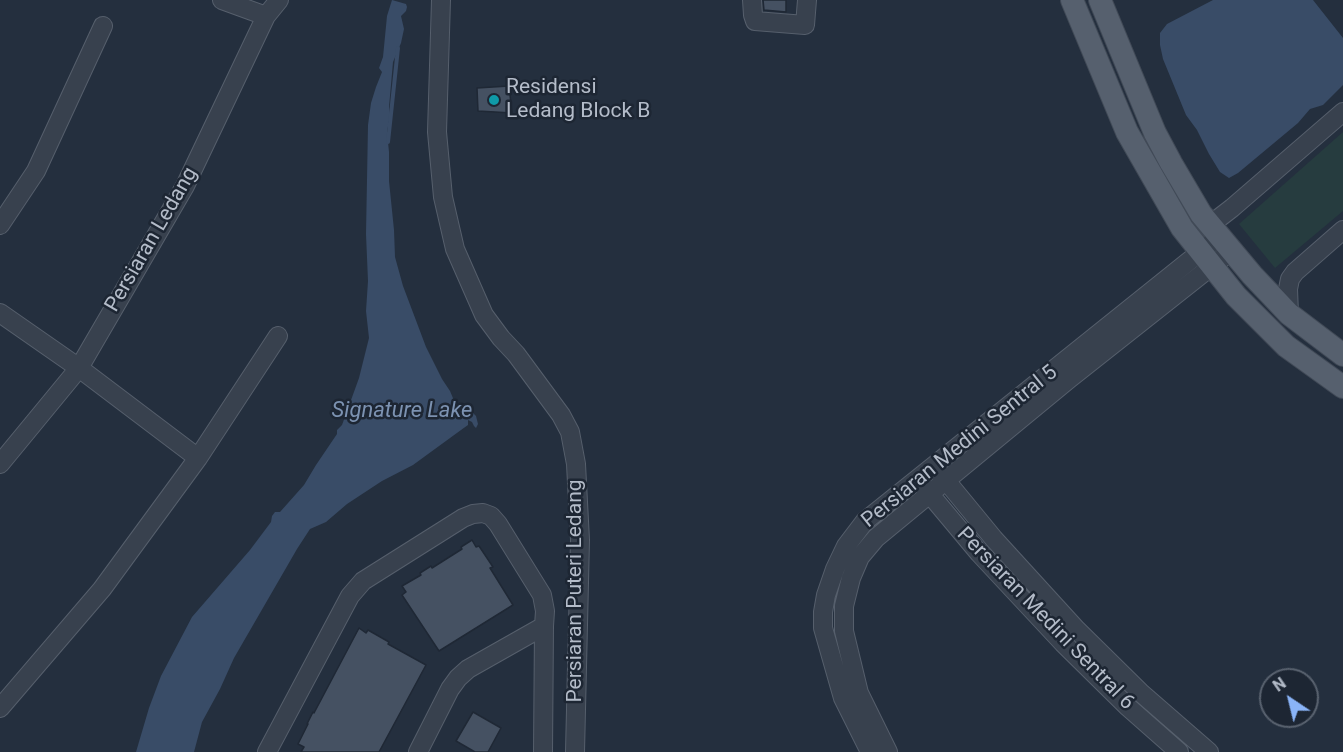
<!DOCTYPE html>
<style>
body{margin:0}
#map{position:relative;width:1343px;height:752px;overflow:hidden;background:#242f3e;font-family:Roboto,sans-serif}
canvas{display:block}
.north{position:absolute;left:1259px;top:668px;width:60px;height:60px;box-sizing:border-box;background:#1d2633;border:2px solid #59626f;border-radius:50%;rotate:325deg;font-size:16px;font-weight:700;line-height:24px;text-align:center;color:#b4bcc9}
.north::after{content:'';display:block;margin:auto;width:21px;height:27px;background:#8ab4f8;clip-path:polygon(50% 0,100% 100%,50% 72%,0 100%)}
</style>
<div id="map">
<canvas width="1343" height="752"></canvas>
<div class="north">N</div>
</div>
<script>
const g = document.querySelector('canvas').getContext('2d');
g.lineJoin = 'round';
function fill(path, color) {
  g.fillStyle = color;
  g.fill(path, 'evenodd');
}
function toPath(rows) {
  const path = new Path2D();
  for (const r of rows) {
    path.moveTo(r[0], r[1]);
    for (let i = 2; i < r.length; i += 2) path.lineTo(r[i], r[i + 1]);
  }
  return path;
}
function strokePath(path, color, width, dash) {
  g.strokeStyle = color;
  g.lineWidth = width;
  g.lineCap = dash ? 'butt' : 'round';
  g.setLineDash(dash || []);
  g.stroke(path);
}
function write(font, color, halo, rows, align = 'center') {
  g.font = font + ' Roboto,sans-serif';
  g.lineWidth = 5;
  g.setLineDash([]);
  g.textBaseline = 'middle';
  g.strokeStyle = halo;
  g.fillStyle = color;
  for (const [text, x, y, turn = 0] of rows) {
    g.save();
    g.translate(x, y);
    g.rotate((+turn || 0) * Math.PI / 180);
    g.textAlign = isNaN(turn) ? turn : align;
    if (halo) g.strokeText(text, 0, 0);
    g.fillText(text, 0, 0);
    g.restore();
  }
}
const green = toPath([
 [1343,132,1343,211,1275,268,1239,224]
]);
const water = toPath([
 [392,0,406,4,407,7,406,11,401,16,404,29,401,43,393,62,389,107,390,115,387,132,389,152,389,181,394,230,395,257,403,286,426,347,442,379,450,391,455,403,463,411,468,410,472,412,476,416,478,424,476,428,474,426,472,422,468,420,468,425,461,430,413,465,382,481,347,504,326,522,310,529,297,549,234,658,220,689,202,722,194,752,136,752,149,708,161,676,192,617,250,550,271,522,272,516,275,512,280,512,304,485,316,465,337,434,337,430,342,425,359,378,369,338,366,311,368,281,366,234,368,125,371,103,376,87,382,72,379,68,383,57,387,16],
 [1213,0,1313,0,1343,38,1343,85,1323,105,1310,109,1298,123,1238,173,1229,178,1220,172,1209,154,1197,130,1186,115,1163,59,1160,45,1160,33,1167,24]
]);
const stream = toPath([
 [388,142,398,48]
]);
const building = toPath([
 [763,0,786,0,786,12,764,10,763,0],
 [509,86,512,113,478,111,477,88,509,86],
 [472,540,476,547,479,546,493,567,490,568,513,605,439,651,402,595,406,592,402,586,421,575,420,573,431,566,432,568,462,549,461,547,472,540],
 [359,628,366,633,368,630,389,642,388,644,426,665,379,752,301,752,304,747,298,744,308,724,307,724,313,712,314,713,359,628],
 [473,712,501,728,488,752,475,752,456,741,473,712]
]);
const minor = toPath([
 [222,0,266,16],
 [441,0,437,132,443,197,455,249,484,315,501,338,516,354,561,415,570,432,576,464,580,540,575,752],
 [752,0,753,15,755,21,805,25,807,0],
 [0,225,36,171,103,26],
 [1210,225,1232,208,1343,112],
 [0,313,79,368,198,458],
 [1289,314,1288,289,1290,279,1295,272,1343,230],
 [0,464,79,368,185,186,266,16,279,0],
 [939,472,994,539,1077,630,1140,692,1209,752],
 [923,486,979,553,1063,643,1128,707,1179,752],
 [0,708,102,589,198,458,278,336],
 [267,752,350,596,363,581,463,518,473,514,483,513,491,516,498,524,542,595,545,611,544,626,543,752],
 [418,752,450,689,458,678,468,669,544,626],
 [870,752,843,698,823,628,823,612,826,595,835,569,846,546,865,521,1219,237],
 [888,752,859,693,844,631,844,606,851,578,860,557,876,538,1069,379,1231,251]
]);
const major = toPath([
 [1072,0,1127,132,1182,228,1236,296,1286,346,1343,387],
 [1100,0,1155,133,1171,163,1201,214,1252,275,1289,314,1343,355]
]);
const markers = [
 [494,100,6,"#0f9aa8"]
];
const poiNames = [
 ["Residensi",506,88],
 ["Ledang Block B",506,112]
];
const streetNames = [
 ["Persiaran Ledang",152,240,-60],
 ["Persiaran Medini Sentral 5",960,447,-39],
 ["Persiaran Puteri Ledang",576,591,-90],
 ["Persiaran Medini Sentral 6",1045,619,46]
];
const waterNames = [
 ["Signature Lake",402,411]
];
fill(green, '#263c3f');
fill(water, '#394c67');
strokePath(stream, '#394c67', 4);
fill(building, '#455162');
strokePath(building, '#1f2835', 1.5);
strokePath(minor, '#565f6c', 20);
strokePath(major, '#414a57', 24);
strokePath(minor, '#38414e', 18);
strokePath(major, '#56606e', 22);
for (const [x, y, r, color] of markers) {
  const dot = new Path2D();
  dot.arc(x, y, r, 0, 2 * Math.PI);
  g.fillStyle = color;
  g.fill(dot);
  strokePath(dot, '#1d2633', 2);
}
write('21px', '#b4bcc9', '#1d2633', poiNames, 'left');
write('21px', '#b4bcc9', '#1d2633', streetNames);
write('italic 22px', '#7c92b1', '#1d2633', waterNames);
</script>
